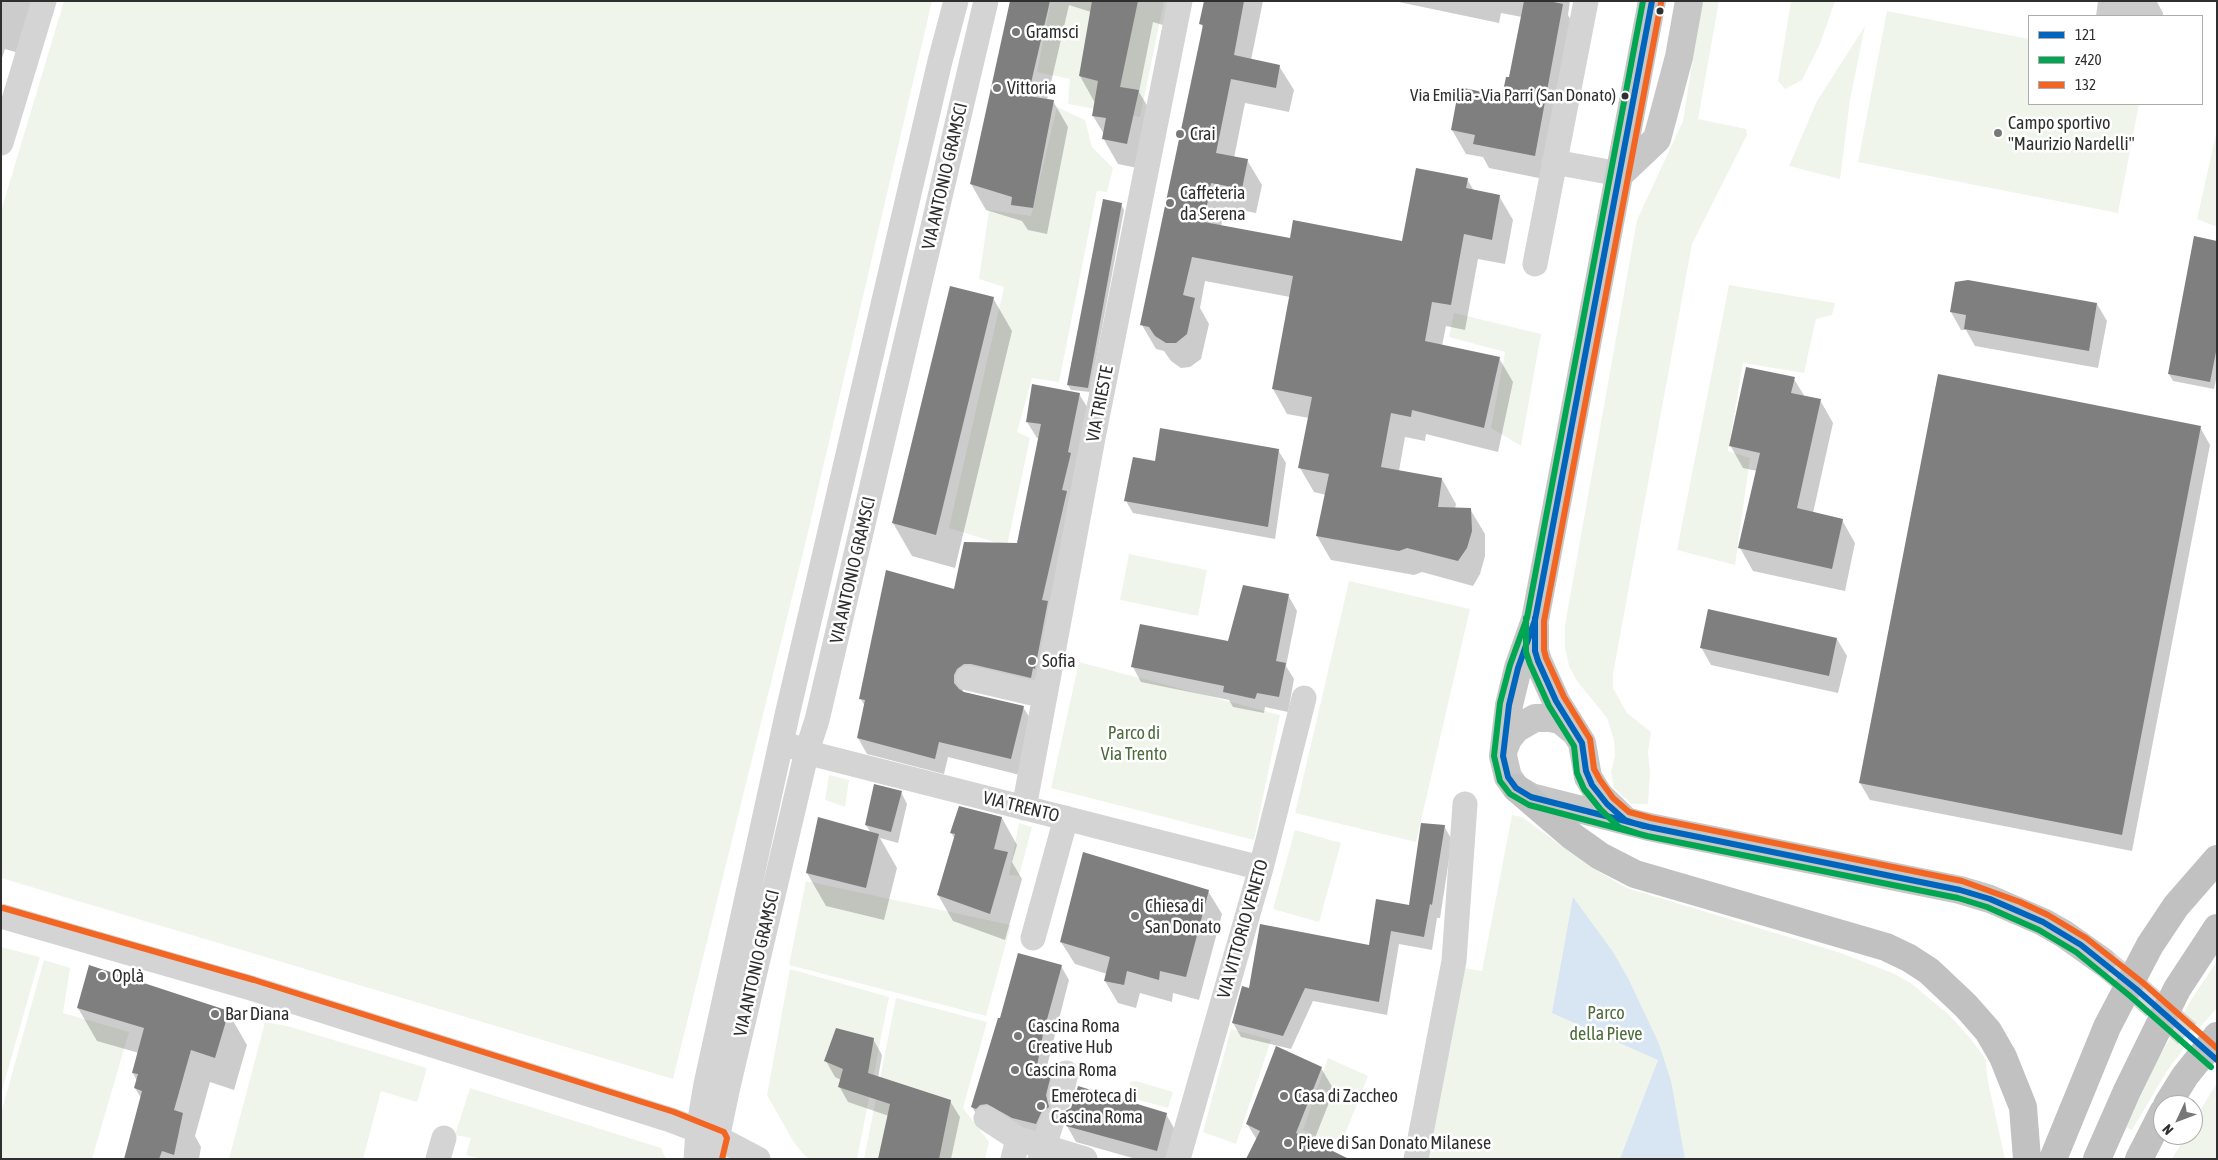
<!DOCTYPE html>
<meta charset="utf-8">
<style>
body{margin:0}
#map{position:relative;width:2218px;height:1160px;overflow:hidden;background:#fff;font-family:"Asap Condensed",sans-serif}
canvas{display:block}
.frame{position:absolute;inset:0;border:2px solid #2f2f2f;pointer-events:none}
.legend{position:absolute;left:2028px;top:15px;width:175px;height:90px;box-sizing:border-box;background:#fff;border:1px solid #acacac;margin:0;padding:6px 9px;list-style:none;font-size:15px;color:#2f2f2f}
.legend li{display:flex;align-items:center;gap:10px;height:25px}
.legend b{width:25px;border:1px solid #acacac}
.north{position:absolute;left:2153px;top:1095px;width:50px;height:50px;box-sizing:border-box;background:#fff;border:1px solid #acacac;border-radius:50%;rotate:227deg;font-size:14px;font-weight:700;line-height:20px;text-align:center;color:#2f2f2f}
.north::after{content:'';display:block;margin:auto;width:18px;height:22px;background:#787878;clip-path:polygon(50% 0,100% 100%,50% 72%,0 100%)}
</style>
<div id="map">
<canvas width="2218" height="1160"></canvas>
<div class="frame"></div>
<ul class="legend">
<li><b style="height:6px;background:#0065bd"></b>121</li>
<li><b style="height:6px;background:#00a651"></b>z420</li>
<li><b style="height:6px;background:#f26522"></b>132</li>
</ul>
<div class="north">N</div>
</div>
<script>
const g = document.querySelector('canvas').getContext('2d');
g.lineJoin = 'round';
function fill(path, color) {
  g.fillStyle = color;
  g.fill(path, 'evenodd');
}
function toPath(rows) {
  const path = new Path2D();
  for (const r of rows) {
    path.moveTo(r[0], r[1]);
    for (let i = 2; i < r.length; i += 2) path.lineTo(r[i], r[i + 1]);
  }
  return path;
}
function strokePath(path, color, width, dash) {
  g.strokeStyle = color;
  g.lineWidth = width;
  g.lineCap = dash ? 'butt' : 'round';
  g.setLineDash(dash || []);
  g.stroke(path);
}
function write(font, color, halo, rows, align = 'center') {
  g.font = font + ' "Asap Condensed",sans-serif';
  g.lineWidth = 5;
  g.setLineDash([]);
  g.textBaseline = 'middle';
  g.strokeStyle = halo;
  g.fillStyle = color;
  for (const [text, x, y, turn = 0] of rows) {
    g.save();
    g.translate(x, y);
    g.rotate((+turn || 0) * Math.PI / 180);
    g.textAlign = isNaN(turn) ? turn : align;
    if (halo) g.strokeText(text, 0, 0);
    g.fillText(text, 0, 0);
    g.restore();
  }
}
const green = toPath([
 [64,1,932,1,804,549,673,1079,1,878,1,211],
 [1051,1,1164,1,1140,117,1068,104,1070,79,1037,72],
 [1702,1,1719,1,1698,119,1746,129,1747,135,1692,244,1613,674,1613,688,1627,713,1651,732,1648,752,1650,773,1648,804,1632,804,1614,788,1611,772,1615,756,1614,740,1607,718,1577,681,1569,666,1565,647,1565,625,1637,220,1683,121],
 [1791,1,1835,1,1820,44,1802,80,1785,89,1778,81],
 [1887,11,2029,39,2029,104,2139,104,2118,213,1858,162],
 [1865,26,1850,100,1840,179,1789,166,1817,101],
 [1057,107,1085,120,1092,147,1113,168,1107,192,1097,191,1059,382,1032,378,1017,432,1030,438,1007,546,949,528,1004,287,979,279,989,210,1031,216],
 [2217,130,2217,227,2197,219],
 [1729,285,1835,303,1832,315,1816,319,1804,373,1743,363,1728,451,1750,458,1735,565,1677,550],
 [1454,313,1541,334,1521,446,1491,428,1505,352,1449,337],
 [1129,554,1207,570,1198,616,1120,600],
 [1349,581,1470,609,1416,842,1295,813],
 [1079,662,1280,715,1254,840,1051,788],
 [829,775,849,780,845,807,825,800],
 [1512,815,1522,817,1592,868,1627,888,1841,953,1895,974,1912,984,1948,1014,1971,1039,1986,1060,1987,1077,2005,1159,1427,1159,1464,968,1482,971],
 [1019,823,1032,827,1019,876,1009,875],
 [1295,830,1341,843,1319,922,1273,909],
 [806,881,1011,925,986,1016,789,965],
 [1,947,40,957,1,1094],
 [44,960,70,968,63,1013,129,1032,92,1159,1,1159,1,1113],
 [2217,961,2217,1008,2199,1028,2167,1071,2132,1130,2126,1127,2156,1063,2191,1000],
 [790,969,889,997,857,1159,810,1159,803,1154,793,1141,767,1095],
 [896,998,987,1022,963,1108,989,1142,985,1159,864,1159],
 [265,1022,287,1026,427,1068,417,1102,381,1091,363,1159,229,1159],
 [1231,1029,1271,1040,1236,1144,1203,1132],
 [1328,1058,1368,1076,1340,1147,1303,1130],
 [1136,1081,1173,1092,1168,1108,1128,1097,1130,1082],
 [2217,1083,2217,1159,2172,1159,2186,1135,2193,1135,2193,1122],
 [470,1088,661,1148,666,1159,481,1159,466,1155,471,1138,455,1135]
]);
const water = toPath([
 [1573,897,1613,952,1629,980,1659,1044,1671,1081,1685,1159,1620,1159,1658,1060,1552,1013]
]);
const shadow = toPath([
 [1,1,48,1,32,57,5,49,1,61],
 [1011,1,1174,1,1169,27,1153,22,1139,92,1154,117,1142,169,1118,164,1103,138,1104,134,1093,116,1095,103,1080,76,1091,12,1069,5,1047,100,1053,101,1068,127,1047,234,1028,230,1022,221,986,210,971,184],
 [1205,1,1263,1,1251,60,1279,66,1294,90,1289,112,1245,103,1234,158,1247,160,1262,185,1256,213,1225,207,1221,227,1291,240,1403,242,1467,179,1474,191,1499,196,1513,220,1505,264,1478,259,1465,330,1446,326,1442,346,1499,358,1513,382,1498,452,1426,434,1425,441,1405,437,1399,471,1442,479,1456,504,1455,509,1470,509,1485,534,1485,556,1480,574,1473,586,1422,572,1414,575,1331,560,1317,536,1326,495,1314,492,1300,468,1309,418,1287,414,1273,389,1290,297,1205,281,1200,308,1209,324,1201,359,1190,367,1181,368,1171,361,1164,351,1156,349,1142,325,1203,28,1201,24],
 [1394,1,1570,1,1568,15,1576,30,1549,180,1489,168,1483,157,1466,154,1452,130,1503,97,1510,79,1522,17,1501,13,1499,23],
 [2098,1,2157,2,2163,13,2163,16,2096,16],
 [1121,204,1124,210,1090,392,1071,390,1068,385],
 [2217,242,2217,375,2214,389,2173,381,2169,374],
 [993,298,1012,331,955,568,912,556,893,523],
 [2097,304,2107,321,2098,368,1975,346,1966,330,1961,330,1951,312],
 [1794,379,1805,397,1820,400,1833,423,1813,513,1842,520,1855,543,1845,591,1753,571,1740,548,1757,471,1743,468,1730,445],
 [1079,394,1089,410,1042,684,966,685,962,692,1023,707,1033,723,1020,775,948,757,944,774,867,754,858,738,865,706,860,698,955,591,1018,544,1039,438,1037,438,1027,422],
 [2200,427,2210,445,2132,851,1870,800,1860,783],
 [1278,450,1286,463,1275,539,1133,513,1126,501,1156,463],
 [1288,595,1297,611,1286,666,1294,679,1288,712,1265,707,1264,713,1233,707,1229,700,1141,682,1133,667,1229,642],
 [1837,639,1847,656,1838,693,1711,665,1701,647],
 [901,792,907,804,898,843,880,838,897,868,884,920,826,906,807,873,871,833,866,825],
 [1002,818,1017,845,1012,862,1022,879,1005,940,953,921,938,895,955,839,951,833],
 [1444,826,1452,840,1440,918,1437,918,1432,950,1399,944,1387,1015,1313,1001,1291,1049,1241,1037,1233,1023,1250,990,1370,947,1411,906],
 [1208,891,1222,914,1199,1000,1173,993,1172,1002,1140,993,1136,1008,1118,1003,1105,981,1107,974,1075,964,1061,942],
 [1061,966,1069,980,1046,1070,1051,1072,1059,1085,1043,1137,980,1121,972,1107],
 [78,1008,228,1012,247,1045,234,1090,210,1082,195,1136,201,1147,199,1159,125,1159,141,1098,135,1088,137,1081,133,1073,139,1053,97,1041],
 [873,1039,882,1055,878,1078,950,1101,960,1117,951,1159,879,1159,889,1116,848,1102,839,1086,841,1080,835,1077,826,1061],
 [1321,1068,1334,1090,1313,1143,1257,1140,1247,1124],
 [1166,1114,1175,1130,1168,1159,1136,1159,1076,1142,1067,1126]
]);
const building = toPath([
 [1010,1,1050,1,1028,96,1054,100,1033,208,1011,205,1012,197,970,184],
 [1092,1,1138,1,1120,87,1139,90,1127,144,1102,139,1106,118,1092,116,1098,81,1079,76],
 [1204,1,1244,1,1234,55,1280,65,1276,88,1231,79,1216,153,1248,159,1242,189,1211,183,1204,222,1290,238,1293,220,1402,241,1416,168,1468,178,1466,188,1500,195,1492,240,1464,234,1451,305,1432,302,1425,341,1500,357,1484,428,1412,410,1411,417,1391,413,1381,467,1442,478,1438,507,1471,508,1472,531,1467,548,1458,561,1407,548,1399,551,1316,536,1329,474,1298,468,1312,397,1272,389,1293,276,1192,257,1183,295,1195,298,1187,334,1176,343,1166,343,1155,336,1149,327,1140,325,1203,25,1199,24],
 [1524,1,1549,1,1563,4,1535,156,1473,144,1475,135,1451,130,1459,87,1502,96,1506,77,1509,77],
 [1103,199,1122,203,1088,388,1067,385],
 [2194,236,2217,241,2217,347,2210,382,2168,374],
 [1968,280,2097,303,2089,351,1964,329,1966,315,1950,312,1955,282],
 [950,286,994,297,936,535,892,523],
 [1746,367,1795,377,1791,393,1821,399,1797,508,1843,519,1832,569,1738,548,1760,453,1729,446],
 [1938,374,2201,426,2122,835,1859,783],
 [1032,384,1080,393,1068,452,1071,453,1062,490,1067,491,1042,600,1048,601,1035,669,1033,668,1031,678,971,664,964,664,957,669,954,675,954,683,959,689,964,692,1024,706,1011,759,939,742,935,759,857,738,865,700,859,699,886,570,954,589,964,542,1017,543,1041,424,1026,422],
 [1160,428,1279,449,1268,527,1124,501,1133,457,1155,461],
 [1243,585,1289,594,1276,661,1286,663,1279,697,1257,693,1255,699,1223,692,1224,686,1131,667,1140,624,1228,641],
 [1708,609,1837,638,1829,676,1700,648],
 [874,784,902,791,891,832,865,825],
 [959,806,1002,817,994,849,1008,852,990,914,937,895,955,834,950,833],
 [818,817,879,834,866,888,806,873],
 [1421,823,1445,825,1432,905,1430,904,1424,937,1391,931,1379,1002,1305,988,1283,1036,1232,1023,1242,986,1249,988,1260,924,1369,945,1376,899,1409,905],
 [1083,852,1209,890,1186,977,1160,971,1159,980,1127,971,1124,985,1104,981,1110,957,1060,942],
 [1018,953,1062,965,1043,1034,1037,1066,1052,1071,1046,1095,1049,1107,1042,1111,1036,1124,1012,1118,987,1104,980,1105,976,1109,971,1107,998,1018,1000,1018],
 [89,965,229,1011,215,1058,191,1050,174,1110,183,1113,174,1155,162,1151,159,1159,124,1159,142,1091,134,1088,138,1074,132,1073,144,1028,77,1008],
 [836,1028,874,1038,868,1073,951,1100,939,1159,878,1159,890,1104,838,1087,843,1069,824,1061],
 [1276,1046,1322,1067,1296,1133,1349,1159,1246,1159,1260,1131,1246,1124],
 [1078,1086,1167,1113,1157,1151,1066,1126,1066,1118,1063,1112,1071,1108]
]);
const majorTunnel = toPath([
 [2102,961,2136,989,2217,1060]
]);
const minor = toPath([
 [1,143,44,1],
 [1554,162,1620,174],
 [1535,264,1586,1],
 [968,678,1045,696],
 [791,746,821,756,1261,868],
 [1024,808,1093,438,1180,1],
 [1,916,251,988,671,1120,718,1138,758,1159],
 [1033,938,1066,818],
 [1060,1098,1066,1073],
 [986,1118,1018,1139,1013,1159],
 [1018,1139,1085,1159],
 [438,1159,444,1138],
 [696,1159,698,1131,706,1084,788,711,940,61,956,1],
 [713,1159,727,1091,807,751,817,720,986,1],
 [1040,1159,1052,1121],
 [1178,1159,1261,868,1304,698],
 [1416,1159,1454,961,1465,804]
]);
const major = toPath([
 [1652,1,1535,620,1518,668,1509,705,1503,756,1508,777,1516,788,1531,797,1649,827,1960,890,1990,899,2043,922,2064,934,2102,961],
 [1620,174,1657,139,1679,57,1689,1],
 [1535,626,1535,651,1538,661,1556,701,1582,743,1588,777,1599,795,1624,819],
 [1504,749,1508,739,1516,729,1535,718,1550,718,1560,720,1576,733]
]);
const highway = toPath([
 [1516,788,1572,836,1600,856,1635,874,1886,947,1909,958,1929,971,1966,1006,1988,1031,2003,1057,2023,1107,2027,1159],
 [2167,1105,2185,1076,2217,1036],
 [2053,1159,2107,1027,2150,945,2176,906,2217,859],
 [2097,1159,2127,1091,2177,989,2217,928],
 [2139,1159,2163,1112]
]);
const bus1 = toPath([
 [1652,1,1535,620,1518,668,1509,705,1503,756,1508,777,1516,788,1531,797,1649,827,1960,890,1990,899,2043,922,2081,945,2136,989,2217,1060],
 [1535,618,1535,651,1538,661,1556,701,1582,743,1586,771,1592,785,1607,804,1625,820,1643,826]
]);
const bus2 = toPath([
 [1643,1,1527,618,1510,665,1500,703,1494,756,1500,781,1510,794,1529,805,1647,836,1958,898,1987,907,2039,930,2076,952,2130,996,2211,1067],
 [1526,618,1526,652,1530,664,1549,706,1574,746,1577,773,1584,789,1601,810,1619,827,1640,834]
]);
const bus3 = toPath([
 [1661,3,1544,621,1544,650,1546,658,1564,697,1590,739,1594,769,1600,780,1613,798,1629,812,1651,818,1962,881,2020,902,2048,915,2086,938,2142,982,2217,1048],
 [3,908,254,980,674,1112,724,1132,727,1138,722,1159]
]);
const markers = [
 [1660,11,4.5,"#2f2f2f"],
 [1016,32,5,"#787878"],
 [997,88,5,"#787878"],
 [1625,96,4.5,"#2f2f2f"],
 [1998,133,5,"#787878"],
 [1180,134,5,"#787878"],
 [1170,203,5,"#787878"],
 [1032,661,5,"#787878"],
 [1135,916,5,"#787878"],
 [102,976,5,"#787878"],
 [215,1014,5,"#787878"],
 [1018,1036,5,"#787878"],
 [1015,1070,5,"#787878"],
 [1284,1096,5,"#787878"],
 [1041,1106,5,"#787878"],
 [1288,1143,5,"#787878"]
];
const busNames = [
 ["Via Emilia - Via Parri (San Donato)",1616,96]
];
const poiNames = [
 ["Gramsci",1026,32],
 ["Vittoria",1007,88],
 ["Campo sportivo",2008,123],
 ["\"Maurizio Nardelli\"",2008,144],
 ["Crai",1190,134],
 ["Caffeteria",1180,193],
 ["da Serena",1180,214],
 ["Sofia",1042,661],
 ["Chiesa di",1145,906],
 ["San Donato",1145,927],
 ["Oplà",112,976],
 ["Bar Diana",225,1014],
 ["Cascina Roma",1028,1026],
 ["Creative Hub",1028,1047],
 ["Cascina Roma",1025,1070],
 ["Emeroteca di",1051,1096],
 ["Cascina Roma",1051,1117],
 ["Casa di Zaccheo",1294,1096],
 ["Pieve di San Donato Milanese",1298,1143]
];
const streetNames = [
 ["VIA ANTONIO GRAMSCI",945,176,-77],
 ["VIA TRIESTE",1100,404,-79],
 ["VIA ANTONIO GRAMSCI",853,570,-77],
 ["VIA TRENTO",1021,807,14],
 ["VIA VITTORIO VENETO",1243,929,-74],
 ["VIA ANTONIO GRAMSCI",757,963,-77]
];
const parkNames = [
 ["Parco di",1134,733],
 ["Via Trento",1134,754],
 ["Parco",1606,1013],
 ["della Pieve",1606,1034]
];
fill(green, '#f0f5ec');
fill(water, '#d8e5f2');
fill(shadow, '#0003');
fill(building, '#7f7f7f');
strokePath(majorTunnel, '#d5d5d5', 28, [28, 14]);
strokePath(minor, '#d4d4d4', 25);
strokePath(major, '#c7c7c7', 28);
strokePath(highway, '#c1c1c1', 28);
strokePath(bus1, '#0065bd', 6);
strokePath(bus2, '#00a651', 6);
strokePath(bus3, '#f26522', 6);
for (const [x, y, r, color] of markers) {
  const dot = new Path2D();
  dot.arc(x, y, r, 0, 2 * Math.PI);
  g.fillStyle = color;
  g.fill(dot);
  strokePath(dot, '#fff', 2);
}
write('17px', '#2f2f2f', '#fff', busNames, 'right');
write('18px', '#2f2f2f', '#fff', poiNames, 'left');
write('18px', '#2f2f2f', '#fff', streetNames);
write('18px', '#4d6b3b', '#fff', parkNames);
</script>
